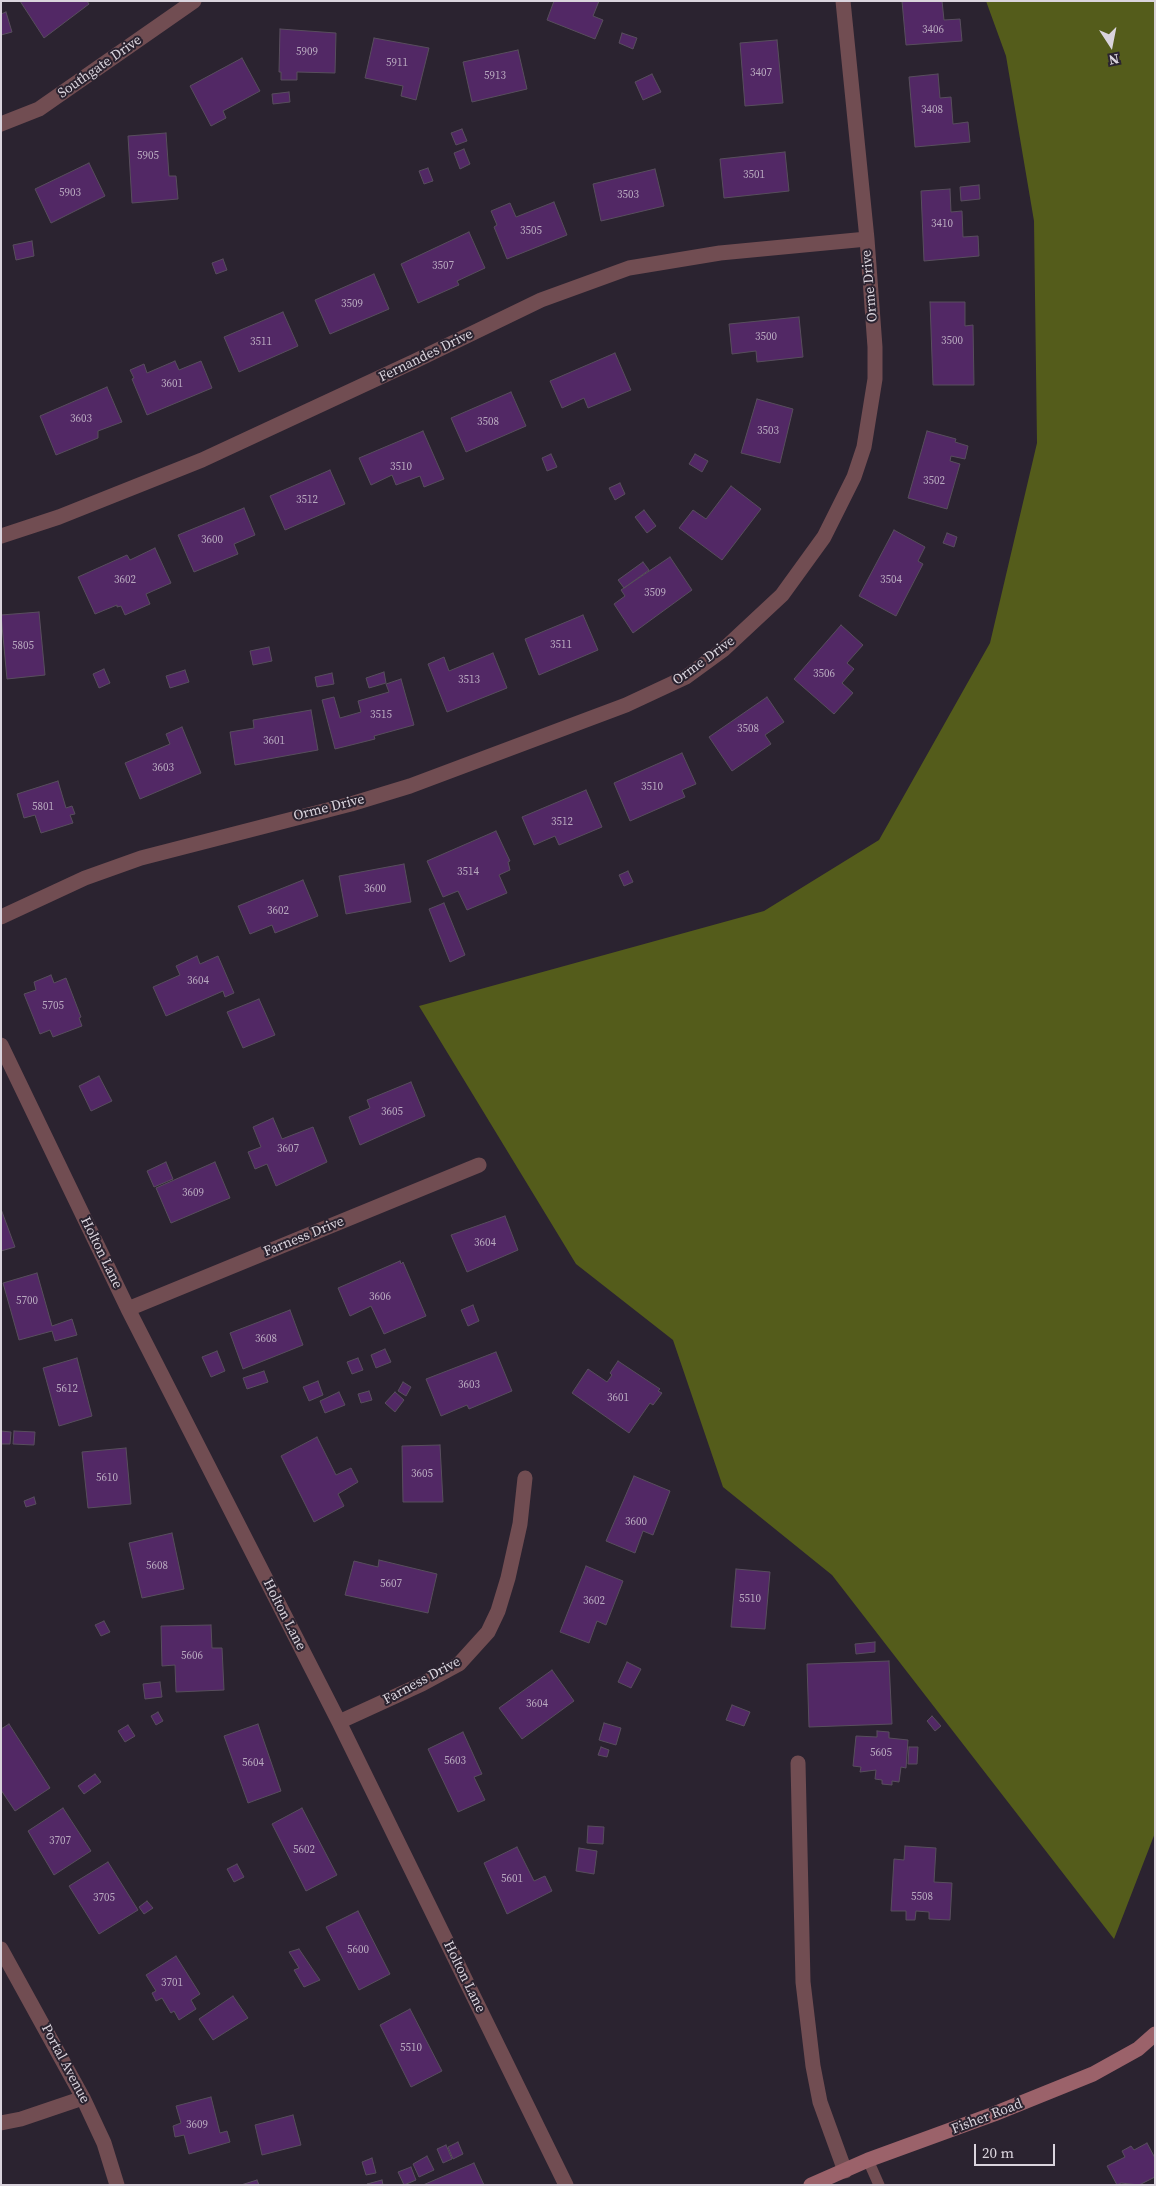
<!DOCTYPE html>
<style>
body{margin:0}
#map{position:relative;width:1156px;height:2186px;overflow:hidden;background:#2b2330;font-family:"Source Serif 4",serif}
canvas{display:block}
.frame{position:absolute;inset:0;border:2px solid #dad4dd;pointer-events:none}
.north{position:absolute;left:1086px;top:20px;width:50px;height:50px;-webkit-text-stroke:4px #2b2330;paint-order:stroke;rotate:169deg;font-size:14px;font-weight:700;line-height:20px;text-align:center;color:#dad4dd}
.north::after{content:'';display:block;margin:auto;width:18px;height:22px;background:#dad4dd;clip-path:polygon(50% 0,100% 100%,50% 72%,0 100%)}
.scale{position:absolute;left:974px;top:2144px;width:81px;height:22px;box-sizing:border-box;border:2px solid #dad4dd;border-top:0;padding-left:6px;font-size:15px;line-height:18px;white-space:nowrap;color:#dad4dd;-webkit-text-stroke:4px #2b2330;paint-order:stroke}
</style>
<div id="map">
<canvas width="1156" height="2186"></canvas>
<div class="frame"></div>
<div class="north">N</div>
<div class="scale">20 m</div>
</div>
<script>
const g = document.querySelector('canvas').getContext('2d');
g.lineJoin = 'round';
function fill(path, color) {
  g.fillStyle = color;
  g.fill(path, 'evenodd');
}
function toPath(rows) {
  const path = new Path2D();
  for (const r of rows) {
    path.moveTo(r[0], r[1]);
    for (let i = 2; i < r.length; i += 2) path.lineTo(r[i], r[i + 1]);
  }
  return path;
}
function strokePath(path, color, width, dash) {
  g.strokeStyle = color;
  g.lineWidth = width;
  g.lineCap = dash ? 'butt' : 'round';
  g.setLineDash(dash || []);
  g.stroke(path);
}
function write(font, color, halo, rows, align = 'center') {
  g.font = font + ' "Source Serif 4",serif';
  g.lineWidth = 4;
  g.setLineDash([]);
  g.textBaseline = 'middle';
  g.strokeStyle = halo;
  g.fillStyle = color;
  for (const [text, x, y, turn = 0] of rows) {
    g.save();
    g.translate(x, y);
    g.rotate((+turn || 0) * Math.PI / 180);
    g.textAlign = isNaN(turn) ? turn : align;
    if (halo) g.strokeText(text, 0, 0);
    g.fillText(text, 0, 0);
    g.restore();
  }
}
const forest = toPath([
 [986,1,1155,1,1155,1833,1114,1939,832,1575,723,1487,673,1340,576,1264,419,1006,764,911,879,840,990,643,1037,443,1034,221,1006,56]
]);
const building = toPath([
 [20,1,87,1,89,4,44,38,20,1],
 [554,1,599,1,593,16,603,20,595,39,547,20,554,1],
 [902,1,942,1,944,20,960,19,962,41,906,45,902,1],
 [6,12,12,32,1,35,1,14,6,12],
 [280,29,336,33,335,73,297,72,297,80,281,80,281,72,279,72,280,29],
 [622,33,637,38,633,49,619,43,622,33],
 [374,38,429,48,416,100,401,96,403,86,365,78,374,38],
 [777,40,783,103,745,106,740,43,777,40],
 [518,50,527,89,472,102,463,62,518,50],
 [242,58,260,91,223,111,226,118,211,126,190,86,242,58],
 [652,74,661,92,643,100,635,82,652,74],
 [938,74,940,98,951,97,953,124,968,122,970,142,915,147,909,77,938,74],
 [289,92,290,102,273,104,272,94,289,92],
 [462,129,467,141,456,145,451,133,462,129],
 [166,133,169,176,176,176,178,199,132,203,128,136,166,133],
 [464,149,470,164,460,169,454,153,464,149],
 [785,152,789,191,724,198,720,159,785,152],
 [89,163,105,196,51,223,35,189,89,163],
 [428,168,433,181,424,184,419,171,428,168],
 [655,169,664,206,601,221,593,184,655,169],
 [979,185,980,199,961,201,960,187,979,185],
 [950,189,951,212,962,211,963,237,978,236,979,256,924,261,921,191,950,189],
 [554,202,567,235,507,259,494,227,497,225,491,211,510,203,516,217,554,202],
 [469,232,485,268,457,281,459,285,418,303,401,264,469,232],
 [32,241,34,256,16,260,13,245,32,241],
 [223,259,227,270,216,274,212,263,223,259],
 [374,274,389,309,330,334,315,300,374,274],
 [930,302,965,302,965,326,973,325,974,385,933,385,930,302],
 [283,312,298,346,239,372,224,337,283,312],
 [799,317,803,357,757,362,756,351,732,354,729,324,799,317],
 [615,353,631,390,588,408,584,398,562,408,550,381,615,353],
 [175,361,179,370,201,361,212,388,147,415,132,379,134,378,130,370,144,364,147,373,175,361],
 [107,387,122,422,98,431,98,438,56,455,40,416,107,387],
 [511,392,526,426,466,452,451,418,511,392],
 [757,399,793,409,780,463,741,453,757,399],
 [423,431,444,479,424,487,420,476,396,485,392,475,371,485,359,458,423,431],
 [927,431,956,439,955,442,968,446,965,459,951,456,950,461,960,464,947,509,908,498,927,431],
 [551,454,557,467,547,471,542,458,551,454],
 [695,454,708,461,702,472,689,464,695,454],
 [330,470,345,504,285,530,270,496,330,470],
 [620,483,625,494,615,500,609,488,620,483],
 [731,486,761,509,722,560,679,528,693,510,706,519,731,486],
 [244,508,255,535,234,544,238,554,194,572,178,535,244,508],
 [644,510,656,526,647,533,635,517,644,510],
 [894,530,925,547,918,561,923,564,896,616,859,596,894,530],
 [947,533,957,537,954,547,943,543,947,533],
 [155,548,171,583,146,594,150,604,125,615,121,606,117,607,117,605,95,614,78,577,127,555,130,560,155,548],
 [670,557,692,590,633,633,614,604,625,596,621,590,670,557],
 [643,562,649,570,624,588,618,580,643,562],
 [39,612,45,675,7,679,1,615,39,612],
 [583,615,598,650,539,675,525,639,583,615],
 [841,625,863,645,847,663,854,669,842,683,853,693,834,714,794,679,841,625],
 [269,647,272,661,253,665,250,651,269,647],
 [493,653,507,688,447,712,428,664,444,657,449,671,493,653],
 [104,669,110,683,99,688,93,674,104,669],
 [185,670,189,682,170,688,166,676,185,670],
 [384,672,386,683,369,688,366,678,384,672],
 [332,673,334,684,317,687,315,677,332,673],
 [401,679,414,725,374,736,375,739,335,749,322,700,334,697,340,718,361,712,358,701,389,692,386,684,401,679],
 [767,697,784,722,765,735,771,744,732,771,709,737,767,697],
 [311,710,318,750,235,765,230,732,254,728,253,720,311,710],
 [182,727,201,773,140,799,125,763,170,744,166,734,182,727],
 [682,753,696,784,682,790,685,797,630,821,614,783,682,753],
 [58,781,66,808,72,806,75,814,70,815,73,823,41,833,35,815,24,818,17,794,58,781],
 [586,790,602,827,559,845,555,836,534,845,522,817,586,790],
 [496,831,510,861,508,862,510,870,499,875,507,893,467,910,458,891,443,897,427,861,496,831],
 [404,864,411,902,346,914,339,876,404,864],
 [628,871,633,882,624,886,619,875,628,871],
 [303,880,318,916,275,933,272,925,250,934,238,906,303,880],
 [444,903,465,955,450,962,429,909,444,903],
 [197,956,200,964,218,956,234,993,225,997,223,991,166,1016,153,987,180,975,176,966,197,956],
 [51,975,54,983,66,978,81,1017,79,1018,82,1026,53,1037,50,1030,40,1034,24,994,36,990,34,982,51,975],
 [259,999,275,1035,243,1048,227,1012,259,999],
 [99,1076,112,1101,91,1111,79,1086,99,1076],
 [411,1082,425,1116,360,1145,349,1117,370,1108,367,1100,411,1082],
 [273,1118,282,1139,313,1127,327,1162,276,1186,267,1164,255,1169,248,1152,261,1147,253,1127,273,1118],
 [166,1162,173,1179,154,1187,147,1171,166,1162],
 [215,1162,230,1198,171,1223,156,1188,215,1162],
 [1,1209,15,1247,1,1251,1,1209],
 [505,1216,518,1250,467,1272,451,1235,505,1216],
 [400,1261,401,1264,403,1262,426,1316,384,1334,371,1306,350,1316,338,1288,400,1261],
 [37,1273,52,1326,72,1319,77,1335,55,1341,52,1331,19,1340,3,1283,37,1273],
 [473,1305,479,1321,468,1326,461,1310,473,1305],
 [290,1310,303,1345,243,1369,230,1333,290,1310],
 [385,1349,391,1362,376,1368,371,1355,385,1349],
 [217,1351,225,1371,211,1377,202,1357,217,1351],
 [496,1352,512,1391,469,1409,467,1405,441,1416,426,1379,496,1352],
 [77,1358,92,1416,59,1426,43,1368,77,1358],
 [358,1358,363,1370,352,1374,347,1362,358,1358],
 [618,1361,660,1389,658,1391,662,1393,653,1405,650,1403,629,1433,572,1393,588,1369,607,1382,612,1375,610,1373,618,1361],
 [264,1371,268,1382,247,1389,243,1378,264,1371],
 [318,1381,323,1395,309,1401,303,1387,318,1381],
 [403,1382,411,1387,406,1396,398,1391,403,1382],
 [369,1391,372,1400,361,1403,358,1394,369,1391],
 [339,1392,345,1405,325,1413,320,1401,339,1392],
 [395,1392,404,1400,395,1412,385,1403,395,1392],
 [1,1431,11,1432,10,1444,1,1444,1,1431],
 [14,1431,35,1432,34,1445,13,1444,14,1431],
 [317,1437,336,1475,351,1468,358,1482,338,1494,344,1506,314,1522,281,1456,317,1437],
 [440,1445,443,1502,403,1502,402,1446,440,1445],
 [126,1448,131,1504,88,1508,82,1452,126,1448],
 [634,1476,670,1491,653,1535,643,1531,635,1553,606,1541,634,1476],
 [34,1497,36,1504,26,1507,24,1501,34,1497],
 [172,1533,184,1589,142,1598,129,1543,172,1533],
 [379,1560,437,1574,428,1613,345,1595,354,1561,378,1567,379,1560],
 [586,1566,623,1581,606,1625,597,1621,589,1643,560,1632,586,1566],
 [736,1569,770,1572,765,1629,731,1627,736,1569],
 [104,1621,110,1632,101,1636,95,1625,104,1621],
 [211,1625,212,1648,222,1648,224,1690,176,1692,175,1665,162,1666,161,1626,211,1625],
 [875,1642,875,1652,856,1654,855,1644,875,1642],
 [889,1661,892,1724,809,1727,807,1664,889,1661],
 [627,1662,641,1669,631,1688,618,1682,627,1662],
 [552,1670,574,1701,522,1739,499,1708,552,1670],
 [160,1682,162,1697,145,1699,143,1684,160,1682],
 [732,1705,750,1712,744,1726,726,1720,732,1705],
 [158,1712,163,1721,156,1725,151,1716,158,1712],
 [932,1716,941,1726,935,1731,927,1721,932,1716],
 [604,1723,621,1728,616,1745,599,1740,604,1723],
 [9,1724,50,1788,15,1811,1,1790,1,1729,9,1724],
 [258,1724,281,1791,248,1803,224,1736,258,1724],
 [128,1725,135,1736,125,1742,118,1731,128,1725],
 [877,1731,889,1732,889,1738,908,1740,906,1768,901,1767,899,1782,892,1781,892,1785,882,1784,882,1780,875,1779,876,1770,860,1772,861,1767,853,1766,856,1736,877,1737,877,1731],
 [463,1732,482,1774,474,1777,485,1800,458,1812,428,1749,463,1732],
 [601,1747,609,1750,607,1757,598,1755,601,1747],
 [909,1747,918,1747,917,1764,908,1764,909,1747],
 [95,1774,101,1782,84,1794,78,1786,95,1774],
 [63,1808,91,1851,54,1875,28,1831,63,1808],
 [302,1808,337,1875,306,1891,272,1824,302,1808],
 [588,1826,604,1827,603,1844,587,1843,588,1826],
 [905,1846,936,1848,934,1882,952,1883,950,1920,929,1919,929,1912,916,1911,915,1920,906,1920,906,1911,891,1911,894,1859,904,1860,905,1846],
 [517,1847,534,1881,545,1876,552,1891,507,1914,484,1863,517,1847],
 [579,1848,597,1851,594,1874,576,1871,579,1848],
 [108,1862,138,1910,99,1934,69,1886,108,1862],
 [237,1864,244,1877,234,1882,227,1869,237,1864],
 [147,1901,153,1908,144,1914,139,1907,147,1901],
 [358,1911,390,1974,359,1990,326,1927,358,1911],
 [299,1949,320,1980,304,1987,294,1970,299,1968,289,1952,299,1949],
 [176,1956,200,1994,191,2000,196,2009,179,2020,174,2011,171,2013,162,1998,156,2001,152,1993,156,1991,146,1975,176,1956],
 [233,1996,248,2018,213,2040,199,2019,233,1996],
 [410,2009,442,2071,411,2087,380,2025,410,2009],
 [211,2097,220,2133,227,2131,230,2142,189,2154,184,2135,175,2137,173,2126,181,2123,176,2106,211,2097],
 [293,2115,301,2145,262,2155,255,2125,293,2115],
 [458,2142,463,2154,453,2159,448,2147,458,2142],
 [1147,2143,1155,2158,1155,2177,1139,2185,1121,2183,1117,2185,1107,2166,1125,2157,1122,2151,1131,2146,1134,2150,1147,2143],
 [446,2145,452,2159,443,2163,437,2149,446,2145],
 [427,2156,434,2170,419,2177,413,2164,427,2156],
 [372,2158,376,2173,366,2175,362,2162,372,2158],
 [474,2163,484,2185,423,2185,474,2163],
 [411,2167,416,2180,404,2185,398,2172,411,2167],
 [257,2180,259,2185,241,2185,257,2180],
 [382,2180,383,2185,367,2184,382,2180]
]);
const lane = toPath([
 [868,2160,879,2185]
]);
const street = toPath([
 [1,124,39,109,194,1],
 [1,536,59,517,202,460,415,361,541,300,629,268,720,253,867,239],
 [1,917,85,878,141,858,351,804,410,786,626,705,686,677,723,650,782,595,824,537,854,477,864,447,875,379,875,347,867,239,843,1],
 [1,1045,128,1309,339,1722,566,2185],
 [128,1309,479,1165],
 [339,1722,422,1684,459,1664,488,1632,498,1611,508,1578,520,1524,525,1478],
 [798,1763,803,1982,813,2066,820,2102,845,2171],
 [1,1949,83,2098,104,2143,117,2185],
 [1,2123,21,2119,83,2098]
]);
const secondary = toPath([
 [811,2185,868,2160,994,2114,1093,2074,1138,2049,1155,2034]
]);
const numberNames = [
 ["3406",933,30],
 ["5909",307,52],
 ["5911",397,63],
 ["3407",761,73],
 ["5913",495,76],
 ["3408",932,110],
 ["5905",148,156],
 ["3501",754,175],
 ["5903",70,193],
 ["3503",628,195],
 ["3410",942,224],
 ["3505",531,231],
 ["3507",443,266],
 ["3509",352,304],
 ["3500",766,337],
 ["3500",952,341],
 ["3511",261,342],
 ["3601",172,384],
 ["3603",81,419],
 ["3508",488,422],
 ["3503",768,431],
 ["3510",401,467],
 ["3502",934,481],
 ["3512",307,500],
 ["3600",212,540],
 ["3602",125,580],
 ["3504",891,580],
 ["3509",655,593],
 ["3511",561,645],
 ["5805",23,646],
 ["3506",824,674],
 ["3513",469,680],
 ["3515",381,715],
 ["3508",748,729],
 ["3601",274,741],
 ["3603",163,768],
 ["3510",652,787],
 ["5801",43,807],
 ["3512",562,822],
 ["3514",468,872],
 ["3600",375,889],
 ["3602",278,911],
 ["3604",198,981],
 ["5705",53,1006],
 ["3605",392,1112],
 ["3607",288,1149],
 ["3609",193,1193],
 ["3604",485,1243],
 ["3606",380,1297],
 ["5700",27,1301],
 ["3608",266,1339],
 ["3603",469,1385],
 ["5612",67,1389],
 ["3601",618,1398],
 ["3605",422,1474],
 ["5610",107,1478],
 ["3600",636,1522],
 ["5608",157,1566],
 ["5607",391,1584],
 ["5510",750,1599],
 ["3602",594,1601],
 ["5606",192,1656],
 ["3604",537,1704],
 ["5605",881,1753],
 ["5603",455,1761],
 ["5604",253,1763],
 ["3707",60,1841],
 ["5602",304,1850],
 ["5601",512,1879],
 ["5508",922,1897],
 ["3705",104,1898],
 ["5600",358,1950],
 ["3701",172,1983],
 ["5510",411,2048],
 ["3609",197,2125]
];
const streetNames = [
 ["Southgate Drive",100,67,-35],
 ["Orme Drive",870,286,-95],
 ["Fernandes Drive",426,356,-26],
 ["Orme Drive",704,661,-36],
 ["Orme Drive",329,808,-14],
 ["Farness Drive",304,1237,-22],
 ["Holton Lane",101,1253,64],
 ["Holton Lane",284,1615,63],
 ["Farness Drive",422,1681,-28],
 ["Holton Lane",464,1977,64],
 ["Portal Avenue",65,2064,62],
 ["Fisher Road",987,2117,-21]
];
fill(forest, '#545c1b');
fill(building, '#522865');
strokePath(building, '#584e5d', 1);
strokePath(lane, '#714d52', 11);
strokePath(street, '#714d52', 15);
strokePath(secondary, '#9b626a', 15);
write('11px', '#b8a9bf', null, numberNames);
write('14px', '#dad4dd', '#2b2330', streetNames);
</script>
